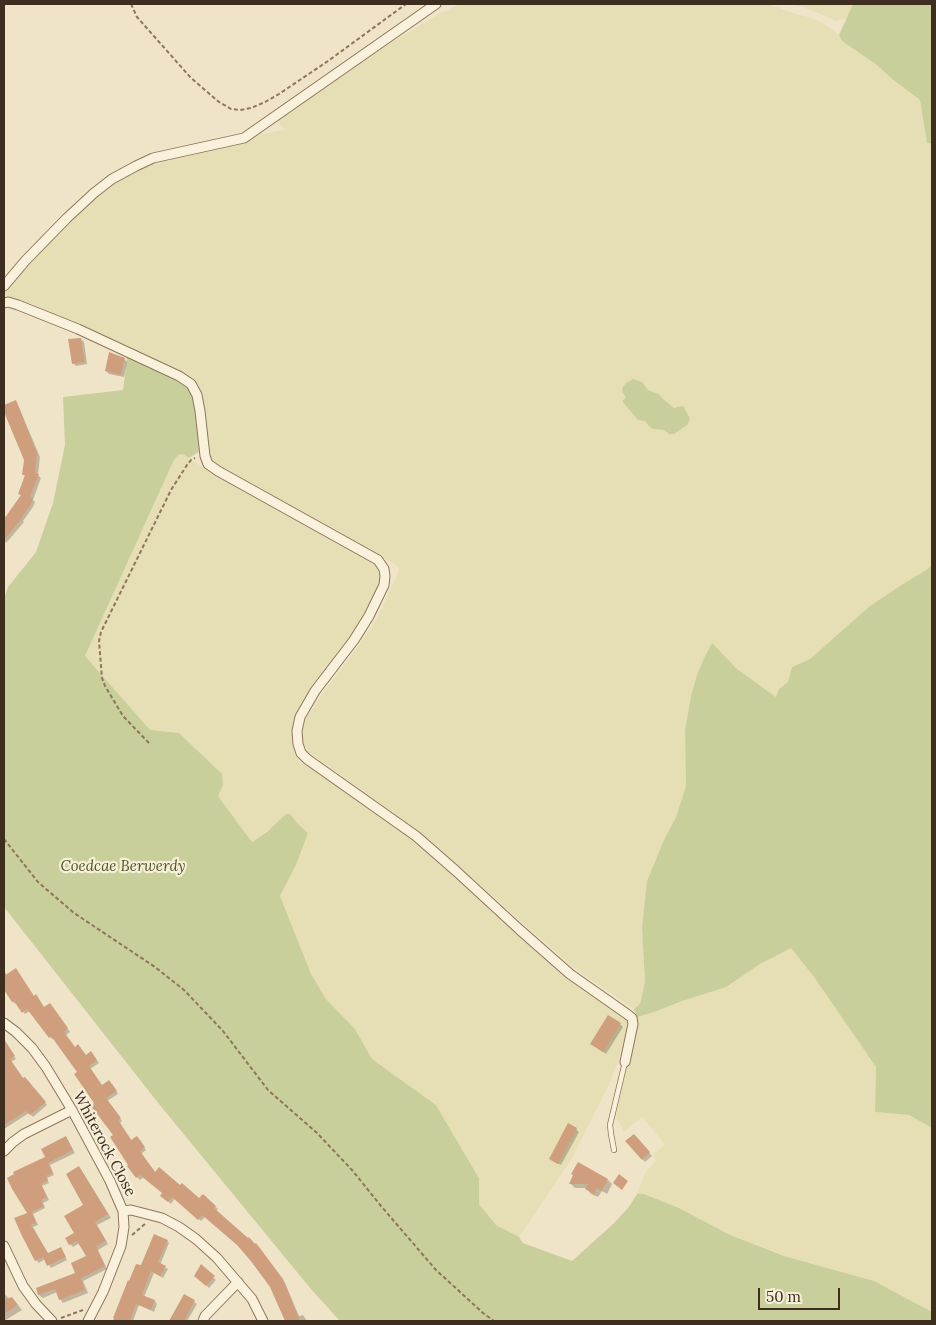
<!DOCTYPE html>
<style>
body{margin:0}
#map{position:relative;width:936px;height:1325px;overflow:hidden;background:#f0e4c8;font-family:Lora,serif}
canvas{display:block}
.frame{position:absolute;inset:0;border:5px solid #3d2e20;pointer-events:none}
.scale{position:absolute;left:758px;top:1288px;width:82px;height:22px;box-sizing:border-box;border:2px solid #3d2e20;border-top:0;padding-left:6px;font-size:15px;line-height:18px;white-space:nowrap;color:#3d2e20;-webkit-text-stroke:4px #f7eed8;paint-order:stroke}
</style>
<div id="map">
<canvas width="936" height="1325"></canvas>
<div class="frame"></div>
<div class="scale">50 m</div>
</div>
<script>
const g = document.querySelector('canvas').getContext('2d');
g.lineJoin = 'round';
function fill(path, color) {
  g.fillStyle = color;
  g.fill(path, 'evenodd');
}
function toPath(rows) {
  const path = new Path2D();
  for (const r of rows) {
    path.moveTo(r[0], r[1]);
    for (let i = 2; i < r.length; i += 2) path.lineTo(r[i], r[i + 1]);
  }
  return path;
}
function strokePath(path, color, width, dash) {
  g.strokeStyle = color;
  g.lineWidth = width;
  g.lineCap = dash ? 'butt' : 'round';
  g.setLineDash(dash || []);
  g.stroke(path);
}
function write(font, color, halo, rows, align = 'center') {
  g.font = font + ' Lora,serif';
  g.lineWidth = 4.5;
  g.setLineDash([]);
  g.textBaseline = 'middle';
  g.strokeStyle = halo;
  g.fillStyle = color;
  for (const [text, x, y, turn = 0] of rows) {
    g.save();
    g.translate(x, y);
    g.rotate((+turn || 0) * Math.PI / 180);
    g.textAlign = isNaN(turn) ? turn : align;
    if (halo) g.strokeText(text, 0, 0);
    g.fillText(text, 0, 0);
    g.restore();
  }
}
const farmland = toPath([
 [460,4,767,4,780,8,789,12,812,18,824,24,839,35,842,41,877,65,892,79,920,100,927,143,932,143,932,565,926,570,900,586,870,606,810,659,792,667,788,682,779,689,776,697,737,669,712,644,704,658,697,675,691,696,685,730,686,786,676,817,664,840,642,929,645,982,640,1004,634,1009,574,968,417,830,307,751,303,744,303,729,306,719,323,693,355,651,377,619,399,570,396,565,210,460,208,453,201,393,195,381,180,372,80,324,29,303,7,297,5,291,71,219,95,196,114,183,138,170,156,162,246,141,256,135,285,130,278,121,281,118,389,44,439,14],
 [642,382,648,390,659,394,661,397,674,408,681,406,669,434,664,430,646,421,638,420,622,400,627,398],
 [791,4,853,4,847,18,836,21,804,7],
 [183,454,217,477,223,477,284,511,301,522,304,522,376,565,380,570,381,577,379,585,364,614,348,641,312,687,295,716,292,732,292,744,295,754,300,764,306,763,366,804,379,816,414,838,486,904,494,915,504,920,629,1021,618,1061,608,1087,571,1160,519,1237,496,1225,479,1204,479,1177,436,1105,372,1059,355,1029,326,999,311,974,280,896,296,865,308,833,298,824,290,814,252,842,218,796,223,785,179,733,150,731,85,656,173,462,178,455],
 [791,948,814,977,876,1067,875,1112,909,1115,932,1128,932,1312,874,1281,784,1256,730,1235,679,1208,644,1194,637,1194,645,1173,656,1161,653,1155,665,1144,642,1117,624,1132,616,1117,637,1017,657,1011,682,1001]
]);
const green = toPath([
 [853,4,932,4,932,143,927,143,920,100,892,79,877,65,842,41,839,35],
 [127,357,177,380,188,387,194,397,197,413,200,451,189,458,183,454,178,455,173,462,85,656,150,730,179,733,222,774,223,785,218,796,252,842,267,832,286,814,290,814,298,824,308,833,296,865,280,896,311,974,326,999,355,1029,372,1059,436,1105,479,1178,479,1204,496,1225,519,1237,523,1243,572,1261,613,1224,628,1208,637,1194,644,1194,679,1208,730,1235,784,1256,874,1281,932,1312,932,1321,340,1321,310,1288,159,1104,4,907,4,599,8,587,36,552,53,503,65,445,63,397,123,390],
 [633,379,642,382,648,390,659,394,661,397,674,408,681,406,684,407,690,419,687,425,674,434,669,434,664,430,653,429,648,425,645,421,638,420,622,401,626,398,622,391,623,387,626,383],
 [932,565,932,1128,909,1115,875,1112,876,1067,814,977,791,948,760,964,726,987,682,1001,657,1011,637,1017,634,1009,640,1004,645,982,642,929,647,881,664,840,676,817,686,786,685,730,691,696,697,675,704,658,712,643,737,669,776,697,779,689,788,682,792,667,810,659,870,606,900,586,926,570]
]);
const shadow = toPath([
 [81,339,84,342,87,364,76,366,73,363],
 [124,359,127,362,124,377,109,374,106,371],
 [15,402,18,405,40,457,38,475,41,478,33,500,35,502,33,507,23,521,24,522,7,542,4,543,4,520,22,496,26,477,23,474,25,459,4,408,4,406],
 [4,970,7,976,34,997,44,1008,52,1007,70,1032,66,1035,75,1048,86,1056,93,1055,99,1063,90,1069,102,1086,112,1084,118,1094,107,1101,122,1121,120,1123,132,1141,140,1140,146,1150,141,1154,156,1173,199,1200,203,1196,218,1209,216,1211,255,1245,259,1247,285,1283,299,1316,303,1315,307,1321,287,1321,271,1287,239,1246,206,1216,201,1221,175,1198,171,1204,162,1196,164,1193,144,1177,140,1180,137,1177,129,1167,115,1136,79,1073,54,1038,52,1039,50,1037,30,1011,25,1014,17,1003,16,1004,13,1002,4,988],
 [620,1024,623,1027,606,1054,592,1044],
 [8,1048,16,1059,11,1062,24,1080,28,1081,47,1105,33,1117,29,1113,4,1129,4,1083,9,1080,4,1073,4,1050],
 [576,1129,579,1132,561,1165,554,1162,551,1159],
 [66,1137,75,1153,50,1165,54,1175,47,1178,49,1183,42,1186,49,1200,43,1203,45,1208,33,1214,38,1225,33,1227,48,1254,61,1248,67,1260,51,1268,45,1259,39,1263,36,1260,23,1236,47,1158],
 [637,1138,652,1156,645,1162,627,1141],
 [79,1168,82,1171,111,1218,97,1225,108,1244,98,1250,107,1269,83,1281,88,1293,63,1303,60,1299,57,1292,43,1298,39,1295,37,1288,77,1273,88,1256,80,1243,73,1247,70,1244,75,1234,85,1206],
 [608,1180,612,1184,607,1194,602,1191,598,1197,591,1194,586,1188,575,1188,571,1184],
 [167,1241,169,1243,160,1265,168,1269,163,1278,154,1273,144,1297,155,1301,157,1304,154,1312,139,1305,133,1321,113,1321,128,1282,130,1283,141,1267],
 [201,1266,216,1280,209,1288,196,1275],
 [4,1294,9,1298,12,1298,22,1310,4,1321],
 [184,1295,197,1304,187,1321,170,1321]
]);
const building = toPath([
 [81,338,85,362,72,364,68,339],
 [109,352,125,358,121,375,105,371],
 [16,400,37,453,35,474,39,474,30,497,33,498,31,504,21,518,22,518,4,540,4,519,21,495,18,494,25,475,22,475,24,460,4,412,4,405],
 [16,968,34,996,36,994,44,1007,50,1003,68,1028,64,1032,75,1047,78,1044,86,1055,91,1051,97,1060,89,1066,102,1085,109,1080,117,1091,106,1098,121,1118,118,1120,131,1140,137,1136,145,1147,140,1151,155,1172,159,1167,180,1185,182,1183,199,1198,203,1194,216,1206,214,1208,248,1238,249,1237,255,1244,256,1243,283,1279,300,1321,285,1321,270,1287,251,1261,237,1245,202,1215,198,1220,172,1197,168,1202,160,1196,162,1193,140,1175,136,1178,127,1166,128,1165,110,1137,113,1135,91,1106,94,1103,74,1074,77,1072,51,1036,49,1038,27,1009,22,1013,14,1001,12,1002,4,990,4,976],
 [608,1015,621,1023,603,1052,590,1044],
 [4,1039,15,1056,10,1059,23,1078,25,1077,46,1102,30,1115,26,1111,4,1125],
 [568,1123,577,1128,558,1164,549,1159],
 [634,1134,650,1152,642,1160,625,1141],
 [66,1136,73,1150,48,1163,53,1173,46,1176,48,1180,41,1184,47,1197,41,1200,44,1206,32,1212,36,1223,31,1225,48,1253,61,1247,66,1257,47,1266,43,1257,35,1261,22,1236,14,1218,27,1213,12,1189,7,1178,14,1174,13,1172,45,1157,41,1149],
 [578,1162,608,1179,602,1191,597,1188,594,1194,585,1189,588,1184,569,1184,573,1175,571,1174],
 [79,1166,108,1214,95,1222,106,1241,96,1246,105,1266,81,1278,85,1290,59,1300,55,1289,38,1295,36,1288,75,1273,71,1263,86,1256,77,1241,69,1245,65,1238,74,1233,64,1216,83,1205,66,1174],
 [619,1174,628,1181,622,1190,613,1183],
 [154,1234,168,1240,158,1262,166,1266,160,1276,151,1271,142,1295,155,1300,151,1310,136,1304,130,1321,113,1321,114,1318,113,1318,128,1280,129,1281,136,1264,141,1265],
 [201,1264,215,1276,206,1286,194,1276],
 [184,1294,195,1300,184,1321,169,1321],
 [12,1297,18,1305,4,1314,4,1300]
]);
const path = toPath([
 [131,4,137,17,191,78,219,102,231,109,240,110,251,108,265,102,279,94,328,61,406,4],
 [149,743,123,716,105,686,102,678,99,641,101,632,171,490,187,465,191,460,195,458],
 [4,839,38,882,74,913,155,967,184,990,223,1031,268,1090,317,1133,352,1170,381,1206,436,1270,483,1313,494,1321],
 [132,1235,145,1224],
 [61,1318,83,1310]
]);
const service = toPath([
 [614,1150,611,1134,610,1125,625,1062]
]);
const minor = toPath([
 [4,286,26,260,67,218,94,193,112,179,136,166,153,158,244,138,436,4],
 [4,303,8,302,18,305,78,329,179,376,191,384,197,395,200,411,205,456,208,464,218,471,378,560,384,569,385,576,384,585,369,616,354,640,315,691,300,717,297,731,298,744,301,753,307,759,416,836,456,871,520,930,570,974,627,1014,632,1018,633,1024,625,1062],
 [4,1023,16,1032,32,1048,46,1067,72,1110,110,1181,123,1211,124,1227,121,1246,103,1292,88,1321],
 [4,1151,13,1142,24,1134,72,1110],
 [123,1211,131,1210,162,1218,179,1227,196,1239,217,1258,252,1299,263,1321],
 [4,1246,23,1286,36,1304,52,1321],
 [203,1321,205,1316,238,1282]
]);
const parkNames = [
 ["Coedcae Berwerdy",123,867]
];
const streetNames = [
 ["Whiterock Close",104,1144,62]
];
fill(farmland, '#e6deb5');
fill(green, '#c9cf9b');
fill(shadow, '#0003');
fill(building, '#cf9f7d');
strokePath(service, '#8d765c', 6);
strokePath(minor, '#8d765c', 11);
strokePath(path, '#8d765c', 2, [4, 2.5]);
strokePath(service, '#faf1dc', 4.5);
strokePath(minor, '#faf1dc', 9);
write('italic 15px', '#4d5a26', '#f7eed8', parkNames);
write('15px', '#3d2e20', '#f7eed8', streetNames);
</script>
